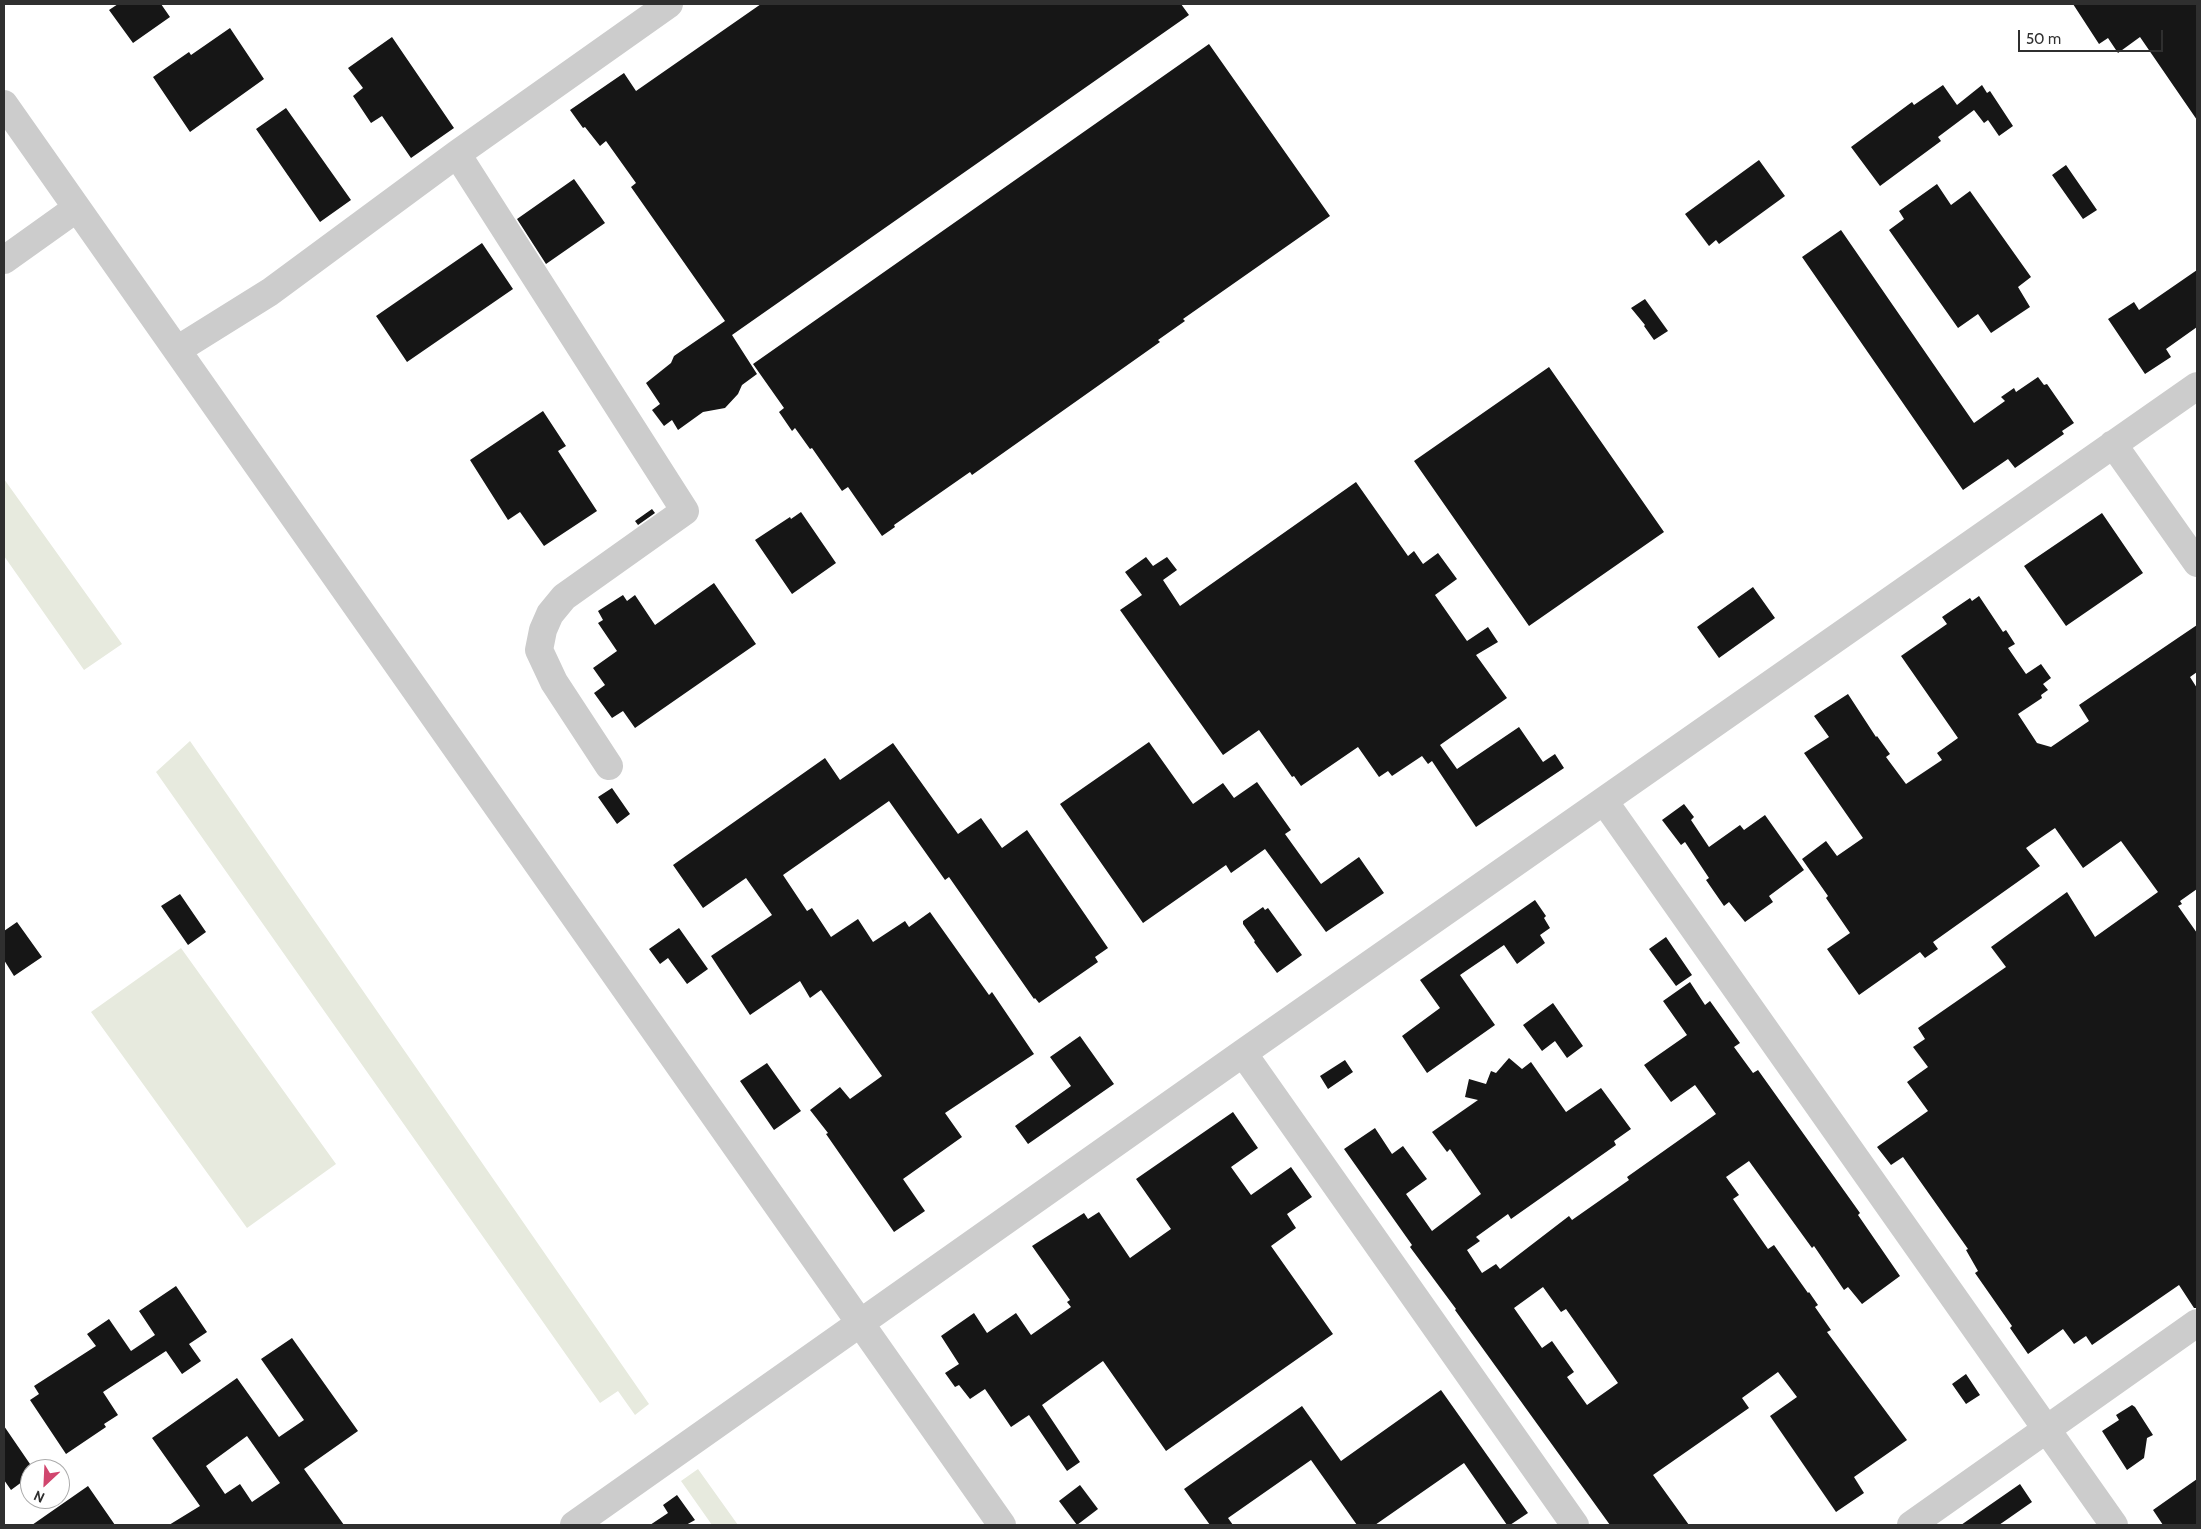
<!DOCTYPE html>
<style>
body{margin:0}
#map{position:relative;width:2201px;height:1529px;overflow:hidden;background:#fff;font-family:Cabin,sans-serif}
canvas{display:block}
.frame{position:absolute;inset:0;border:5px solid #2f2f2f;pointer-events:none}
.north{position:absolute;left:20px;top:1459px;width:50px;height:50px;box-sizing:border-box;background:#fff;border:1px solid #acacac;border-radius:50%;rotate:205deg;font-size:14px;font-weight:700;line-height:20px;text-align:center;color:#2f2f2f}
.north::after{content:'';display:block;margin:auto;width:18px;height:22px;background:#d1466e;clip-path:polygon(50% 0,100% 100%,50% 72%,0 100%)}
.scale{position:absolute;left:2018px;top:30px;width:145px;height:22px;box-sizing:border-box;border:2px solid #2f2f2f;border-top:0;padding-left:6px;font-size:15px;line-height:18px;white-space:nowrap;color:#2f2f2f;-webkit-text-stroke:4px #fff;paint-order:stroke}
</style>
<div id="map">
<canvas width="2201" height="1529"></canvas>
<div class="frame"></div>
<div class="north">N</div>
<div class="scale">50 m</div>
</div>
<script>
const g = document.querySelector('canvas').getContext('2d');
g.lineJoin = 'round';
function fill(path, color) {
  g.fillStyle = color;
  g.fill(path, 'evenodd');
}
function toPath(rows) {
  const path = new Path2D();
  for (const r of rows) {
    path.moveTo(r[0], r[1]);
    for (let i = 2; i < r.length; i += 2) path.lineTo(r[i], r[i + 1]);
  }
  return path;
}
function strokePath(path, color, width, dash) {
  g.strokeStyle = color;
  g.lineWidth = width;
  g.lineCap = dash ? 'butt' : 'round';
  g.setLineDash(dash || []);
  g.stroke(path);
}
const green = toPath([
 [4,479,122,644,84,670,4,556],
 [190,741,649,1404,635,1415,618,1391,600,1403,156,772],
 [181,948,336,1164,247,1228,91,1012],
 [698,1469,738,1525,712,1525,681,1481]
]);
const building = toPath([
 [118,4,161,4,170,17,133,43,109,10],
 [761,4,1181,4,1189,15,732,335,757,374,742,385,738,394,725,408,703,412,678,430,672,420,664,426,652,410,660,404,646,383,671,363,674,356,725,321,631,187,636,183,606,141,600,146,585,127,583,128,570,110,624,73,636,91],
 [2073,4,2197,4,2197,120,2140,37,2118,53,2108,38,2099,44],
 [230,28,264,79,190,132,153,77,189,52,191,55],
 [392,37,454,128,411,158,382,116,371,123,353,96,363,88,348,68],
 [1209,44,1330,216,1183,319,1185,321,1158,340,1160,342,972,475,970,472,894,525,895,527,882,536,848,487,842,491,812,448,810,449,795,428,792,431,779,412,784,408,753,364],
 [1943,85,1957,105,1982,85,1987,93,1990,91,2013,126,1999,136,1988,120,1984,123,1974,110,1938,137,1941,141,1880,186,1851,147,1912,102,1914,105],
 [286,108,351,200,320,222,256,129],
 [1759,160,1785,196,1719,244,1716,240,1709,246,1685,214],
 [2066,165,2097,210,2083,219,2052,175],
 [574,179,605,223,546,264,517,219],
 [1937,184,1951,205,1970,191,2031,277,2018,287,2030,307,1991,333,1978,314,1958,328,1889,230,1904,219,1899,211],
 [1841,230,1974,423,2005,401,2001,397,2014,388,2016,392,2038,377,2044,385,2047,384,2074,423,2062,431,2064,434,2015,468,2008,459,1963,490,1802,257],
 [482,243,513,289,407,362,376,316],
 [2197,270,2197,327,2166,349,2171,357,2145,374,2108,319,2134,302,2139,310],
 [1645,299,1668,331,1654,340,1644,326,1645,325,1631,308],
 [1549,367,1664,532,1529,626,1414,461],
 [543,411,566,446,558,451,597,511,544,546,520,512,508,520,470,460],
 [1356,482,1408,556,1414,551,1423,564,1438,553,1457,579,1435,595,1467,641,1488,627,1498,642,1476,655,1507,698,1440,745,1457,769,1519,727,1543,762,1555,754,1564,768,1476,827,1432,761,1428,764,1422,756,1392,776,1388,771,1379,777,1358,747,1301,786,1294,776,1292,777,1259,730,1223,755,1120,610,1142,595,1125,572,1146,557,1153,566,1167,557,1177,570,1163,580,1180,606],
 [652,509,655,513,638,525,635,521],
 [801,512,836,563,792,594,755,540,790,517,791,519],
 [2102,513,2143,573,2066,626,2024,566],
 [714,583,756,644,635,728,623,711,612,718,594,693,605,685,593,668,617,651,598,623,603,620,598,611,623,595,627,601,635,595,655,625],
 [1753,587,1775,618,1719,658,1697,627],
 [1979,596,2003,632,2006,630,2015,644,2008,648,2026,674,2041,664,2051,678,2043,684,2048,690,2041,695,2042,698,2018,714,2037,743,2051,747,2089,721,2079,705,2197,625,2197,672,2190,677,2197,688,2197,889,2180,901,2182,904,2178,906,2197,933,2197,1308,2194,1308,2179,1285,2092,1345,2086,1336,2074,1344,2063,1329,2028,1354,2010,1328,2012,1326,1975,1273,1978,1271,1966,1250,1968,1249,1903,1157,1891,1165,1877,1147,1928,1111,1907,1082,1928,1067,1913,1047,1925,1039,1918,1028,2006,967,1991,947,2067,892,2095,937,2158,892,2121,841,2083,868,2055,828,2026,848,2040,866,1933,942,1938,949,1925,958,1920,952,1859,995,1827,949,1850,933,1826,898,1828,896,1802,859,1826,841,1837,856,1863,838,1804,753,1829,737,1814,716,1848,694,1876,737,1877,736,1890,754,1886,757,1906,784,1942,760,1937,753,1958,738,1901,656,1947,624,1942,617,1970,598,1972,601],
 [1149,742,1193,804,1223,783,1234,798,1257,782,1291,830,1285,834,1321,884,1359,857,1384,893,1326,932,1265,849,1231,873,1226,865,1143,923,1060,804],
 [893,743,958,834,981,818,1002,848,1027,830,1108,948,1095,957,1098,962,1039,1003,1035,998,1034,999,949,877,945,880,889,801,783,875,807,911,812,908,831,937,858,919,873,942,905,921,909,927,930,912,989,995,992,992,1034,1054,945,1113,962,1137,903,1179,925,1211,894,1232,826,1134,828,1133,810,1110,840,1087,850,1099,882,1076,821,990,810,998,800,981,750,1015,711,956,772,915,746,878,703,908,673,865,825,758,840,780],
 [612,788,630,814,617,824,598,797],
 [1684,804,1694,817,1691,820,1709,847,1740,825,1744,830,1765,815,1804,870,1769,896,1773,902,1745,922,1729,902,1724,906,1706,880,1709,878,1685,842,1681,845,1662,820],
 [180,894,206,932,188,945,161,906],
 [1535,900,1546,916,1544,918,1550,928,1540,935,1545,943,1517,964,1504,945,1460,975,1495,1025,1427,1073,1402,1036,1440,1008,1420,980],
 [1263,907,1265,910,1268,908,1302,955,1277,973,1254,942,1255,941,1243,924,1243,921],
 [17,922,42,957,14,976,4,960,4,931],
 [679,928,708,969,687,984,668,958,660,964,649,949],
 [1666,937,1692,975,1676,986,1649,949],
 [1690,982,1705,1005,1710,1001,1740,1043,1734,1047,1753,1073,1758,1070,1860,1213,1858,1215,1900,1276,1862,1304,1848,1287,1844,1290,1814,1246,1812,1248,1749,1161,1726,1177,1739,1195,1733,1199,1768,1249,1774,1245,1808,1293,1809,1292,1818,1305,1815,1307,1831,1330,1827,1332,1907,1440,1854,1477,1864,1493,1836,1512,1770,1416,1797,1397,1778,1372,1742,1398,1749,1408,1653,1475,1689,1525,1610,1525,1455,1310,1456,1309,1410,1247,1412,1245,1344,1149,1375,1128,1392,1154,1403,1146,1427,1179,1406,1194,1432,1231,1481,1194,1450,1149,1447,1152,1432,1132,1478,1100,1465,1097,1469,1079,1486,1084,1491,1071,1496,1073,1509,1058,1522,1069,1531,1062,1566,1112,1601,1088,1631,1129,1614,1141,1616,1145,1511,1219,1508,1214,1476,1237,1480,1241,1467,1250,1482,1273,1496,1264,1500,1269,1569,1216,1572,1220,1629,1180,1627,1177,1716,1114,1695,1085,1671,1102,1644,1065,1687,1035,1663,1001],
 [1543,1287,1561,1312,1566,1309,1618,1383,1587,1405,1567,1377,1574,1372,1552,1341,1542,1348,1514,1308],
 [1553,1003,1583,1046,1567,1058,1555,1041,1542,1051,1523,1025],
 [1080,1036,1114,1084,1028,1144,1015,1126,1071,1086,1050,1057],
 [1345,1060,1353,1072,1328,1089,1320,1076],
 [767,1063,801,1111,774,1130,740,1081],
 [1233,1112,1258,1148,1231,1167,1251,1195,1291,1167,1312,1197,1287,1214,1296,1228,1271,1246,1333,1334,1166,1451,1103,1361,1042,1405,1080,1462,1067,1471,1029,1415,1011,1427,985,1389,970,1399,959,1385,955,1387,945,1373,959,1364,941,1336,974,1313,987,1333,1016,1313,1031,1335,1071,1307,1067,1302,1070,1300,1032,1246,1084,1213,1088,1219,1099,1212,1130,1258,1171,1229,1136,1179],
 [176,1286,207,1332,189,1344,201,1361,182,1374,166,1351,103,1392,118,1415,104,1424,106,1427,66,1454,30,1400,39,1394,34,1386,96,1346,87,1334,109,1319,131,1351,155,1335,139,1311],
 [292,1338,358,1431,304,1469,344,1525,169,1525,200,1506,152,1438,237,1378,279,1437,304,1420,261,1359],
 [247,1436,280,1483,252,1502,240,1484,225,1494,206,1466],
 [1966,1374,1980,1395,1966,1404,1952,1384],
 [1441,1390,1528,1513,1510,1525,1507,1525,1464,1463,1375,1525,1357,1525,1311,1460,1228,1518,1233,1525,1210,1525,1184,1489,1302,1406,1341,1461],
 [2132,1405,2135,1407,2153,1435,2147,1438,2144,1458,2127,1470,2102,1431,2119,1420,2116,1415],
 [4,1426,30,1464,30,1476,11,1490,4,1480],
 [2197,1479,2197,1525,2163,1525,2153,1510],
 [2020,1484,2032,1502,1999,1525,1961,1525],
 [1080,1485,1098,1509,1077,1525,1059,1501],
 [88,1486,115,1525,32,1525],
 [677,1495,695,1520,686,1525,650,1525,668,1513,663,1505]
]);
const minor = toPath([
 [4,104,1002,1525],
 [457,154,685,511,564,597,550,614,543,630,539,650,554,682,609,766],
 [4,260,77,208],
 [177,350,270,292,457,154,669,4],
 [2113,444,2197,563],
 [1604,801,2114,1525],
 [1243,1053,1575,1525],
 [574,1525,1243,1053,2197,386],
 [1911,1525,2197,1323]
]);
fill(green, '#e7eade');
fill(building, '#161616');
strokePath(minor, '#ccc', 28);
</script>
